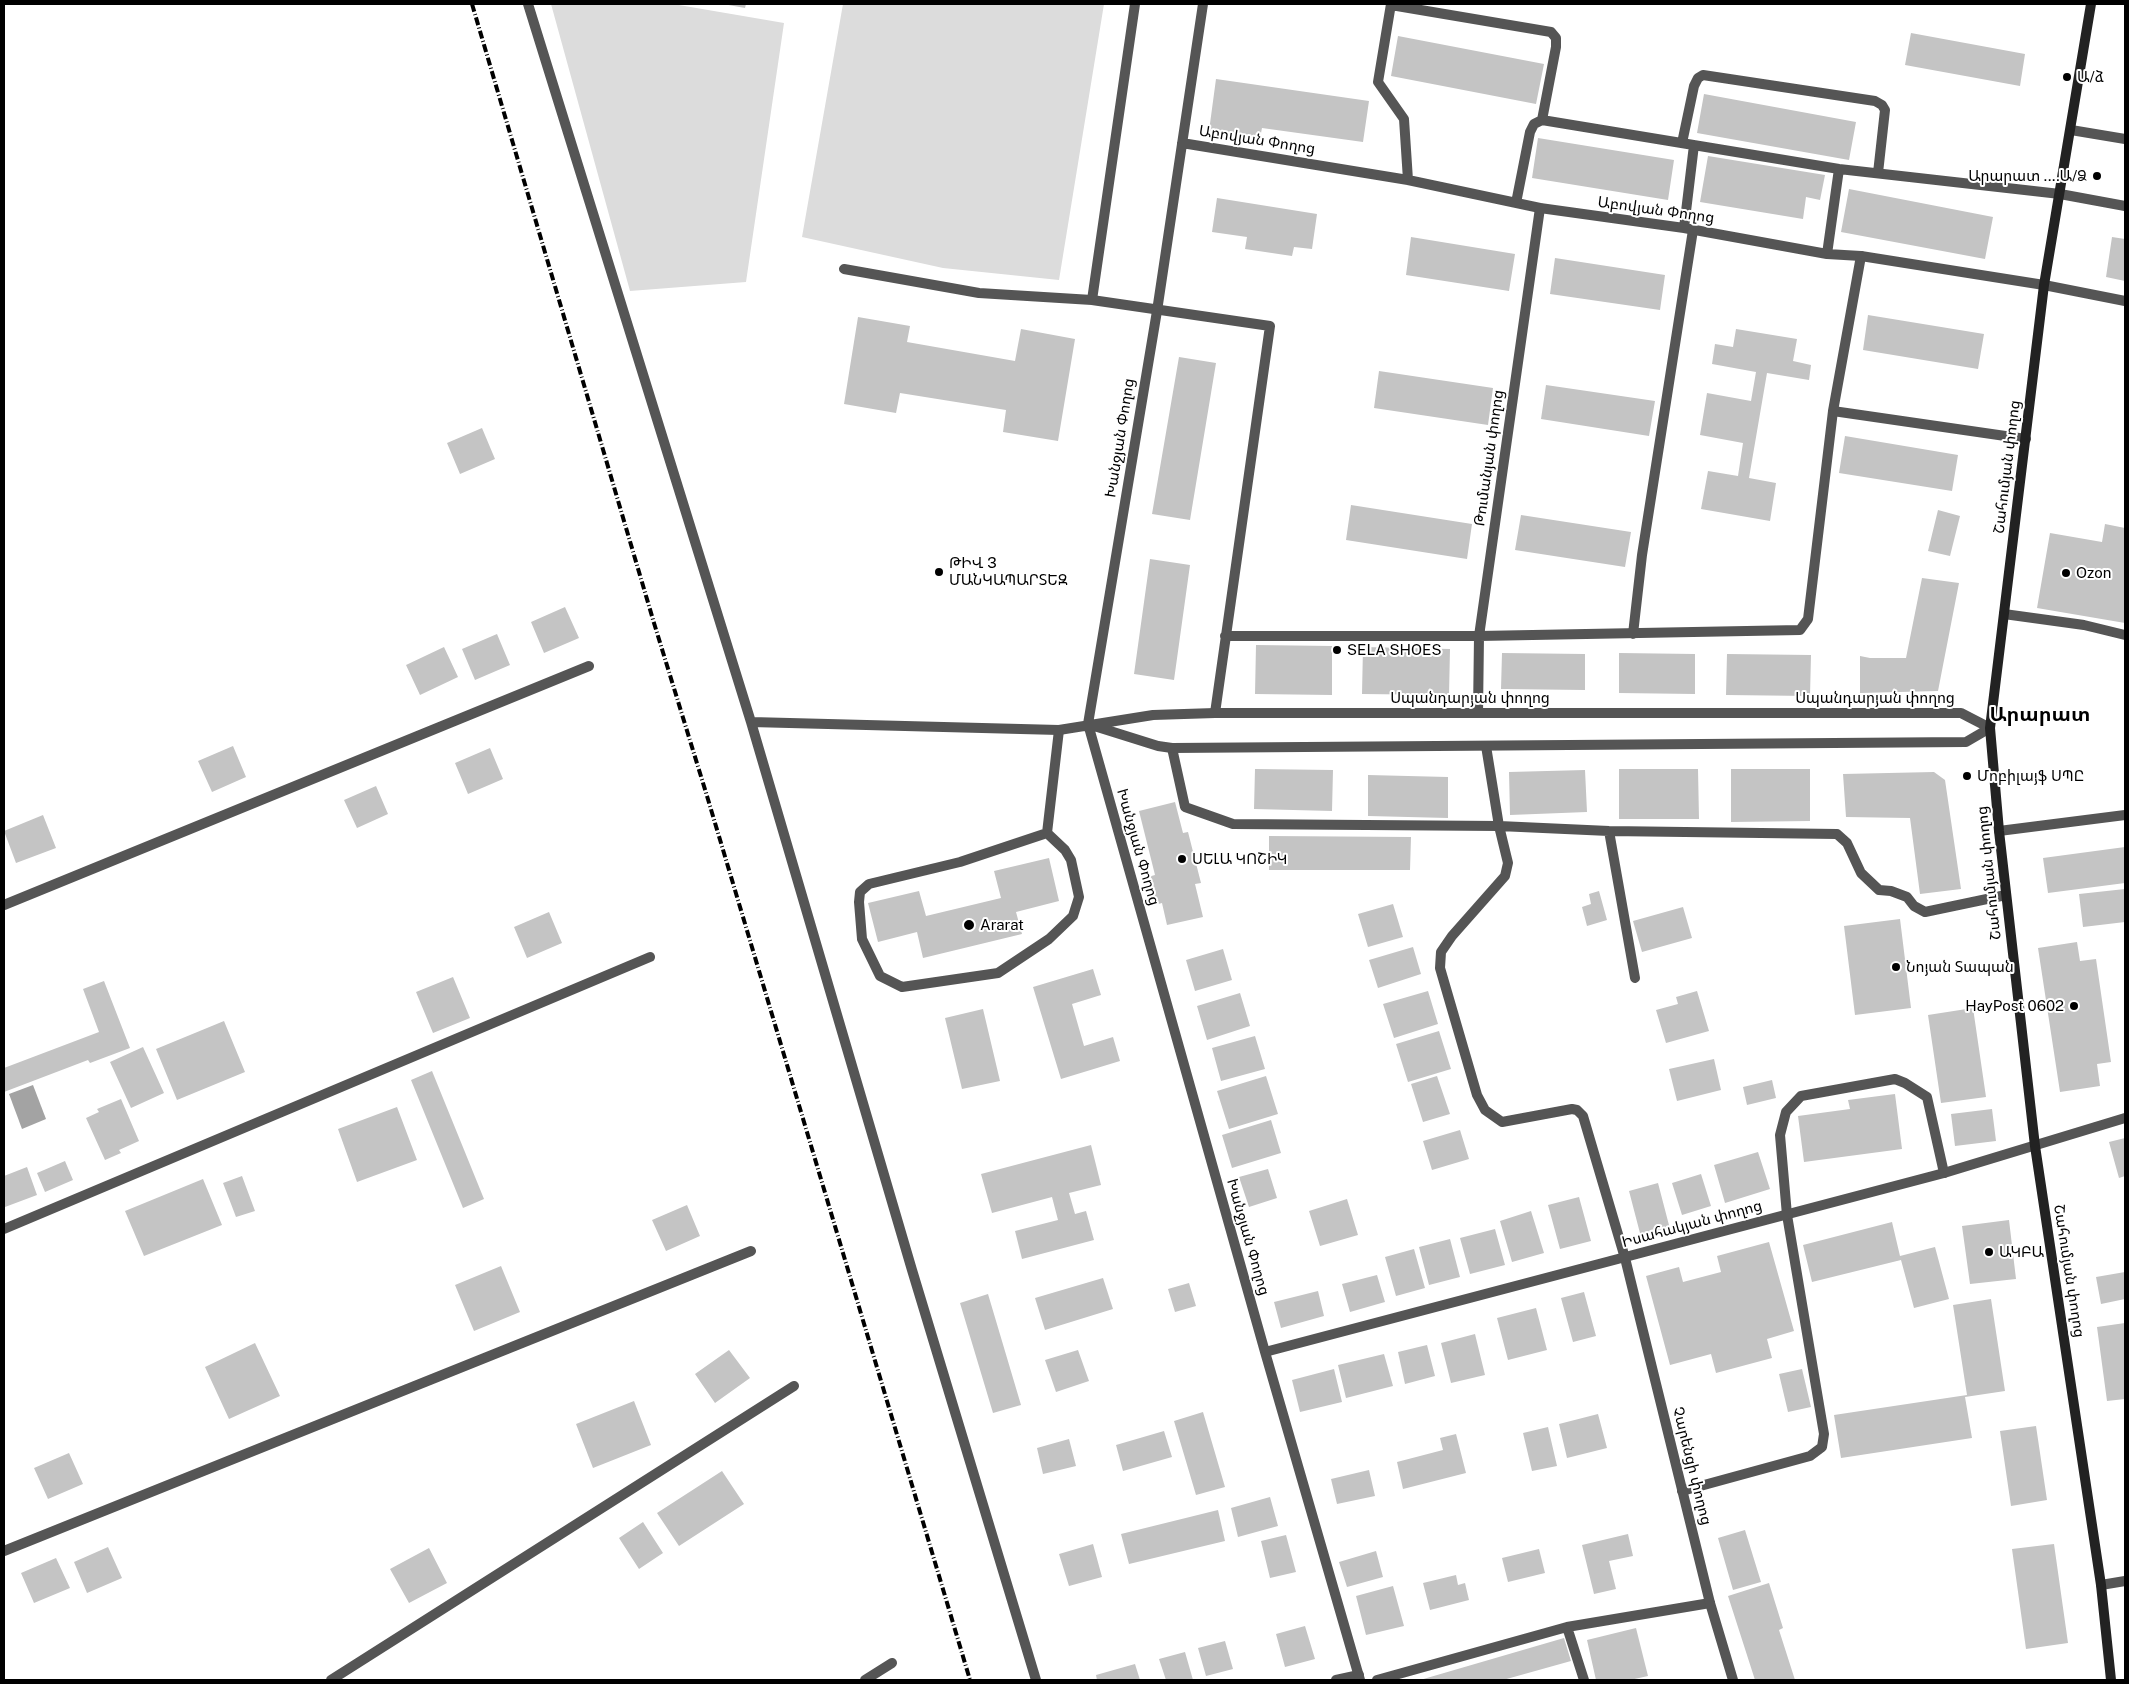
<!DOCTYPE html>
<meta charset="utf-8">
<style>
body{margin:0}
#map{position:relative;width:2129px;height:1684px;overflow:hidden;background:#fff;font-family:"Public Sans",sans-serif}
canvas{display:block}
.frame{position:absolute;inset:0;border:5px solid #000;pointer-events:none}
</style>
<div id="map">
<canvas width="2129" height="1684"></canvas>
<div class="frame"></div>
</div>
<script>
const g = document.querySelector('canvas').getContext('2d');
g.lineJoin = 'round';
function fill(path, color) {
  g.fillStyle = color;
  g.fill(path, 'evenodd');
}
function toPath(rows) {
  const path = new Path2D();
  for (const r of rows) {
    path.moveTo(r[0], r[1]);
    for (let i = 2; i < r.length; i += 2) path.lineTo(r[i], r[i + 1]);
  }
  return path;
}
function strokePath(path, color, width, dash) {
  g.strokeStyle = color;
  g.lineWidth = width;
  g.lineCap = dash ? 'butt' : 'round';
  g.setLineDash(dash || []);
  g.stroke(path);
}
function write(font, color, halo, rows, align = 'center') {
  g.font = font + ' "Public Sans","Noto Sans Armenian",sans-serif';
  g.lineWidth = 4;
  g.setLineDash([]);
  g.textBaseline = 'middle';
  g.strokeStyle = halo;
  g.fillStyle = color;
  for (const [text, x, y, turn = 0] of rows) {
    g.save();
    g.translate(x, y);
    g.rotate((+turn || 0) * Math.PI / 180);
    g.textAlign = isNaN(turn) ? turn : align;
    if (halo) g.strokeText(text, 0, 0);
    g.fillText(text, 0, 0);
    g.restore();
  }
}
const green = toPath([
 [551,4,673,4,784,23,746,282,630,291],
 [843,4,1104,4,1059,280,943,268,802,237]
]);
const water = toPath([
 [33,1085,46,1119,22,1129,9,1094]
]);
const building = toPath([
 [723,4,746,4,745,8],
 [1911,33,2025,54,2020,86,1905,65],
 [1398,36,1544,64,1536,104,1391,76],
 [1216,79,1369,101,1363,142,1262,128,1260,138,1209,131],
 [1704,94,1856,122,1849,160,1697,133],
 [1538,138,1674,160,1668,200,1532,178],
 [1708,156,1825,175,1820,200,1806,197,1803,219,1700,202],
 [1849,189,1993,217,1985,259,1841,232],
 [1217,198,1317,214,1312,249,1294,247,1292,256,1245,249,1247,237,1212,232],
 [1411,237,1515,254,1509,291,1406,275],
 [2112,237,2125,239,2125,281,2106,277],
 [1555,258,1665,275,1660,310,1550,294],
 [1868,315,1984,334,1978,369,1863,350],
 [858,317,910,326,907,342,1015,361,1021,329,1075,339,1058,441,1003,432,1006,410,900,393,896,413,844,404],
 [1736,329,1797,339,1793,361,1811,365,1809,380,1767,373,1749,478,1776,483,1770,521,1701,509,1708,471,1738,476,1743,443,1700,435,1707,393,1751,401,1756,372,1712,364,1715,344,1733,347],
 [1179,357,1216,363,1190,520,1152,514],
 [1379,371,1493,388,1488,425,1374,408],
 [1546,385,1655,401,1649,436,1541,419],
 [482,428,495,459,460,474,447,443],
 [1845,436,1958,455,1952,491,1839,473],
 [1351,505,1472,524,1467,559,1346,540],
 [1938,510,1960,516,1950,556,1928,551],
 [1521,515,1631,532,1625,567,1515,550],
 [2105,524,2125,528,2125,623,2037,608,2050,533,2102,542],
 [1150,559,1190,565,1174,680,1134,674],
 [1922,578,1959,583,1938,691,1860,693,1860,656,1870,658,1906,658],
 [565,607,579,638,544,653,531,622],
 [497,634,510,665,475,680,462,649],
 [1256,645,1332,646,1332,695,1255,694],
 [444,647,458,677,420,695,406,665],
 [1363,647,1450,649,1449,695,1362,694],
 [1502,653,1585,654,1585,690,1501,689],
 [1619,653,1695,654,1695,694,1619,693],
 [1727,654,1811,655,1810,696,1726,695],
 [233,746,246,777,212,792,198,761],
 [490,748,503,779,468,794,455,763],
 [1255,769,1333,770,1332,811,1254,809],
 [1619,769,1698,769,1699,819,1619,819],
 [1731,769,1810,769,1810,821,1731,822],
 [1585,770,1587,812,1510,815,1509,772],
 [1934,772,1945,780,1961,889,1920,894,1910,818,1846,817,1843,774],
 [1368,775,1448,777,1448,818,1368,816],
 [376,786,388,814,357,828,344,800],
 [1175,802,1183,833,1188,832,1201,883,1195,884,1203,917,1167,925,1162,903,1151,906,1144,878,1155,875,1139,811],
 [43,815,56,848,16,863,4,831],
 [1269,836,1411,837,1410,870,1269,870],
 [2125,847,2125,883,2048,893,2043,858],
 [1049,858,1059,901,1016,912,1022,934,923,958,917,932,878,942,868,903,919,891,926,916,1001,898,994,871],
 [2125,889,2125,922,2083,927,2079,894],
 [1599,891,1607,920,1587,926,1582,907,1591,904,1589,894],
 [1393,904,1403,937,1368,947,1358,914],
 [1683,907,1692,938,1642,952,1633,921],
 [549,912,562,943,527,958,514,927],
 [1900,919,1911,1008,1855,1015,1844,926],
 [2077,942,2080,961,2096,959,2111,1062,2097,1064,2100,1086,2060,1092,2038,948],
 [1413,947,1421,974,1378,988,1369,960],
 [1223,949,1232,980,1195,991,1186,960],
 [1093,969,1101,995,1072,1004,1084,1046,1113,1037,1120,1061,1061,1079,1033,987],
 [453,977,470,1018,433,1033,416,992],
 [104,981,130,1048,90,1063,88,1060,4,1092,4,1068,99,1032,83,989],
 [1428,991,1438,1024,1394,1038,1383,1004],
 [1697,991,1709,1031,1666,1043,1656,1010,1678,1004,1676,997],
 [1240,993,1250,1026,1207,1040,1197,1006],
 [1973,1008,1986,1097,1941,1103,1928,1015],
 [983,1009,1000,1081,962,1089,945,1018],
 [224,1021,245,1072,177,1100,156,1049],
 [1439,1031,1451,1069,1408,1082,1396,1044],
 [1255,1036,1265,1069,1221,1081,1212,1048],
 [143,1047,164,1093,131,1108,110,1062],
 [1714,1059,1721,1090,1677,1101,1669,1069],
 [432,1071,484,1199,463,1208,411,1080],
 [1266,1076,1278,1114,1229,1129,1217,1091],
 [1437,1076,1450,1114,1423,1122,1411,1084],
 [1772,1080,1776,1098,1747,1105,1743,1087],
 [1895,1094,1902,1149,1804,1162,1798,1116,1850,1109,1848,1100],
 [121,1099,139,1141,119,1150,121,1153,105,1160,86,1118,99,1112,97,1109],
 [397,1107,417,1160,357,1182,338,1129],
 [1992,1109,1996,1141,1955,1146,1951,1114],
 [1271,1120,1281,1153,1232,1168,1222,1135],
 [1460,1130,1469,1159,1432,1170,1423,1141],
 [2125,1138,2125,1176,2119,1178,2109,1142],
 [1091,1145,1101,1185,1069,1193,1075,1214,1086,1211,1094,1240,1022,1259,1015,1231,1058,1220,1052,1197,992,1213,981,1174],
 [1758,1152,1770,1189,1725,1203,1714,1165],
 [65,1161,73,1180,45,1192,37,1173],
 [27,1167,37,1195,5,1207,4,1176],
 [1268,1169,1277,1198,1249,1207,1239,1177],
 [1701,1174,1711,1206,1682,1215,1672,1183],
 [242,1176,255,1211,236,1217,223,1183],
 [203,1179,222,1225,144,1256,125,1211],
 [1658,1183,1670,1229,1641,1237,1629,1191],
 [1579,1197,1591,1241,1560,1249,1548,1205],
 [1347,1199,1358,1235,1320,1246,1309,1211],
 [687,1205,700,1236,666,1251,652,1220],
 [1531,1211,1544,1253,1512,1262,1500,1221],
 [2009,1220,2016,1279,1970,1284,1962,1226],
 [1892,1222,1900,1256,1935,1247,1949,1299,1914,1308,1901,1260,1812,1282,1803,1245],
 [1495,1229,1505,1265,1470,1274,1460,1238],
 [1450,1239,1460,1277,1429,1285,1419,1247],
 [1769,1242,1794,1331,1767,1339,1772,1358,1716,1373,1711,1354,1670,1365,1646,1276,1679,1267,1683,1282,1721,1272,1717,1256],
 [1414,1249,1425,1288,1396,1296,1385,1257],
 [501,1266,520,1312,474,1331,455,1285],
 [2125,1272,2125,1299,2101,1304,2096,1277],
 [1377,1275,1385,1302,1350,1312,1342,1284],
 [1103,1278,1113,1309,1045,1330,1035,1298],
 [1189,1283,1196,1306,1175,1312,1168,1289],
 [1318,1291,1324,1316,1281,1328,1274,1302],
 [1584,1292,1596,1336,1573,1342,1561,1298],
 [988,1294,1021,1405,993,1413,960,1303],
 [1991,1299,2005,1391,1965,1397,1972,1438,1841,1458,1834,1415,1967,1395,1953,1305],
 [1536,1308,1547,1350,1508,1360,1497,1318],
 [2125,1323,2125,1399,2107,1401,2097,1327],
 [1475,1334,1485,1375,1451,1383,1441,1343],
 [255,1343,280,1396,229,1419,205,1367],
 [1427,1345,1435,1376,1405,1384,1398,1352],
 [729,1350,750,1378,715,1403,695,1374],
 [1078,1350,1089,1381,1056,1392,1045,1360],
 [1384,1354,1393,1386,1346,1398,1338,1365],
 [1334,1369,1342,1402,1300,1412,1292,1380],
 [1802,1369,1811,1407,1788,1412,1779,1374],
 [634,1401,651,1445,593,1468,576,1424],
 [1203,1412,1225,1487,1196,1495,1174,1421],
 [1598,1414,1607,1448,1567,1458,1559,1424],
 [2036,1426,2047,1500,2011,1506,2000,1431],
 [1548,1427,1557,1466,1532,1471,1523,1433],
 [1164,1431,1172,1457,1123,1471,1116,1445],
 [1456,1434,1466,1473,1403,1489,1397,1462,1443,1450,1440,1438],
 [1069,1439,1076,1466,1043,1474,1037,1448],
 [69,1453,83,1484,48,1499,34,1468],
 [1369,1470,1375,1496,1337,1504,1331,1479],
 [722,1471,744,1504,679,1546,657,1513],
 [1270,1497,1278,1526,1238,1537,1231,1508],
 [1218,1510,1225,1541,1129,1564,1121,1534],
 [643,1522,663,1553,639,1569,619,1538],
 [1745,1530,1761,1582,1733,1590,1718,1538],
 [1628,1534,1633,1556,1609,1561,1616,1589,1594,1594,1582,1545],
 [1286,1535,1296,1572,1270,1578,1261,1541],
 [1093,1544,1102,1577,1069,1586,1059,1554],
 [2054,1544,2068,1643,2026,1649,2012,1549],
 [108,1547,122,1578,87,1593,74,1562],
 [429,1548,447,1583,409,1603,390,1569],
 [1539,1549,1545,1573,1508,1582,1502,1558],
 [1376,1551,1383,1577,1347,1587,1339,1562],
 [56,1558,70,1588,34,1603,21,1573],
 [1456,1575,1458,1585,1465,1583,1469,1600,1430,1610,1423,1583],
 [1769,1583,1783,1628,1779,1630,1795,1680,1755,1680,1728,1596],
 [1393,1586,1404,1626,1366,1635,1356,1596],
 [1305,1626,1315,1659,1285,1667,1276,1634],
 [1636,1628,1648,1676,1630,1680,1596,1680,1587,1640],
 [1564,1638,1571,1661,1503,1680,1420,1680],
 [1225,1641,1233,1669,1206,1676,1198,1648],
 [1185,1652,1193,1680,1166,1680,1159,1659],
 [1135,1664,1140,1680,1097,1680,1096,1675]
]);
const lane = toPath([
 [844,269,979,293,1092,300,1270,326,1215,713],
 [1092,300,1135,4],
 [1833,411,2026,439],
 [2004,614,2084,625,2125,635],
 [1633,634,1642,555,1693,230],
 [1225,636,1479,636,1800,630,1808,619,1833,411,1861,256],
 [1478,713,1479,636,1540,208],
 [1486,746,1499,826,1508,863,1505,876,1452,936,1441,952,1440,968,1477,1095,1485,1110,1502,1122,1572,1109,1577,1110,1583,1116,1625,1258],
 [1172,748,1185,807,1233,824,1499,826,1609,831,1837,834,1847,843,1861,873,1879,890,1891,891,1907,897,1914,906,1925,912,2006,895],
 [1609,831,1635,978],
 [1999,831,2125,815],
 [1047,833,1065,850,1071,860,1079,897,1073,916,1049,939,998,973,902,987,880,976,862,939,859,902,860,892,869,884,960,862,1047,833,1059,730],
 [1682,1491,1810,1456,1822,1447,1824,1434,1787,1215,1780,1135,1786,1112,1801,1096,1895,1079,1905,1083,1927,1097,1944,1173],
 [2101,1585,2125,1581],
 [1567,1627,1710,1603],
 [1336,1680,1359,1675],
 [1377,1680,1567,1627,1584,1680]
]);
const street = toPath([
 [528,4,751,722,912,1270,1036,1680],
 [1203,4,1157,311,1088,724,1265,1352,1360,1680],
 [1391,4,1378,82,1404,119,1408,180],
 [1391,5,1551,32,1556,38,1556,47,1542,120],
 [2071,130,2125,139],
 [1182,143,1408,180,1540,208,1684,228,1827,254,1861,256,2044,285,2125,301],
 [1682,143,1694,86,1698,78,1703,75,1875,101,1882,105,1885,110,1878,173],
 [1516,203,1530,132,1534,124,1542,120,1839,169,2060,194,2125,206],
 [1684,228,1694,145],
 [1827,254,1839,169],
 [751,722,1059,730,1153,715,1215,713,1961,713,1990,728],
 [1091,725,1158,746,1172,748,1966,742,1990,728],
 [4,905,589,666],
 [4,1229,650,957],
 [1625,1258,1710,1603,1733,1680],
 [1265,1352,1944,1173,2125,1118],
 [4,1551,751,1251],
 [331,1680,794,1386],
 [865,1680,892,1663]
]);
const secondary = toPath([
 [2091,4,2044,285,1990,728,1999,831,2035,1146,2101,1585,2111,1680]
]);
const rail = toPath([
 [472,4,654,623,707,796,970,1680]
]);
const markers = [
 [2067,77,5,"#000"],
 [2097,176,5,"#000"],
 [939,572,5,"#000"],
 [2066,573,5,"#000"],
 [1337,650,5,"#000"],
 [1967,776,5,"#000"],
 [1182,859,5,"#000"],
 [969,925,6,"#000"],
 [1896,967,5,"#000"],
 [2074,1006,5,"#000"],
 [1989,1252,5,"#000"]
];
const poiNames = [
 ["Ա/ձ",2077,77],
 ["Արարատ ....Ա/Ձ",2087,176,"right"],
 ["ԹԻՎ 3",949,563],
 ["ՄԱՆԿԱՊԱՐՏԵԶ",949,580],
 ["Ozon",2076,573],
 ["SELA SHOES",1347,650],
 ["Մոբիլայֆ ՍՊԸ",1977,776],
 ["ՍԵԼԱ ԿՈՇԻԿ",1192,859],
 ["Ararat",980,925],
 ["Նոյան Տապան",1906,967],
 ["HayPost 0602",2064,1006,"right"],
 ["ԱԿԲԱ",1999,1252]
];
const streetNames = [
 ["Աբովյան Փողոց",1257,140,9],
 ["Աբովյան Փողոց",1656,210,8],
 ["Խանջյան Փողոց",1120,438,-81],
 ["Թումանյան փողոց",1489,458,-82],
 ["Շահումյան փողոց",2007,467,-83],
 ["Սպանդարյան փողոց",1470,698],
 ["Սպանդարյան փողոց",1875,698],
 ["Խանջյան Փողոց",1138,847,74],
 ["Շահումյան փողոց",1989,873,-96],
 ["Իսահակյան փողոց",1692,1224,-15],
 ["Խանջյան Փողոց",1248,1237,74],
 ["Շահումյան փողոց",2069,1271,81],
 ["Չարենցի փողոց",1692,1466,76]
];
const districtNames = [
 ["Արարատ",2040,715]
];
fill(green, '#dcdcdc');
fill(water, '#a3a3a3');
fill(building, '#c4c4c4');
strokePath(lane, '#555', 10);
strokePath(street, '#555', 10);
strokePath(secondary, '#222', 10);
strokePath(rail, '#000', 4, [8, 2.5, 1, 2.5]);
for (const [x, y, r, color] of markers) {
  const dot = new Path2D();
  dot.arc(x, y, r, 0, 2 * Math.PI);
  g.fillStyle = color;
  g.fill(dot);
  strokePath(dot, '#fff', 2);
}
write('15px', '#000', '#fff', poiNames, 'left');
write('15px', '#000', '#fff', streetNames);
write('bold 20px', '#000', '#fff', districtNames);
</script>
